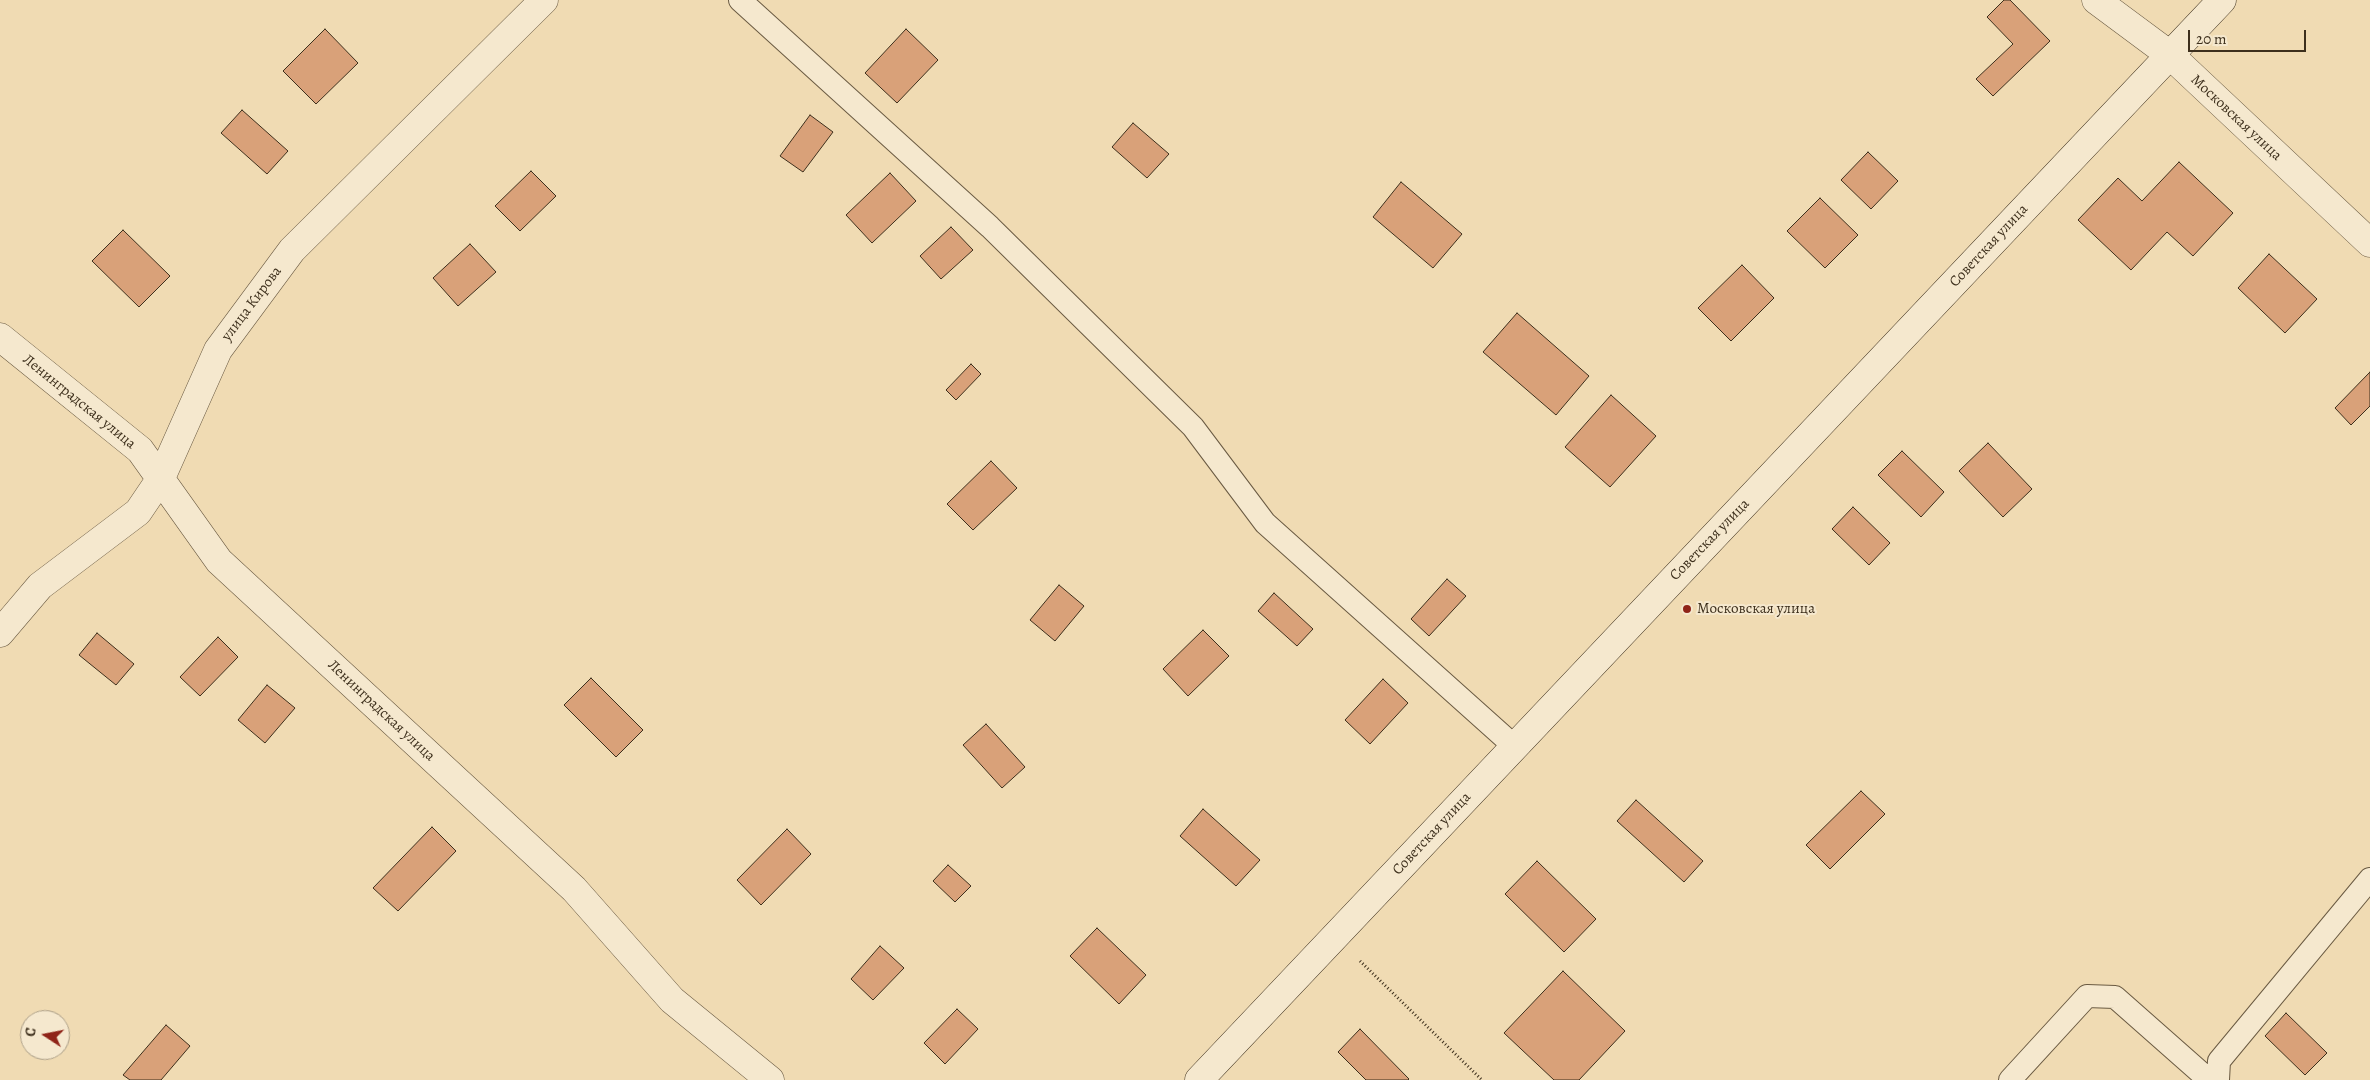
<!DOCTYPE html>
<meta charset="utf-8">
<style>
body{margin:0}
#map{position:relative;width:2370px;height:1080px;overflow:hidden;background:#f0dbb3;font-family:Alegreya,serif}
canvas{display:block}
.north{position:absolute;left:20px;top:1010px;width:50px;height:50px;box-sizing:border-box;background:#f5e8ce;border:1px solid #ab9e87;border-radius:50%;rotate:281deg;font-size:14px;font-weight:700;line-height:20px;text-align:center;color:#3d2f1c}
.north::after{content:'';display:block;margin:auto;width:18px;height:22px;background:#8f2418;clip-path:polygon(50% 0,100% 100%,50% 72%,0 100%)}
.scale{position:absolute;left:2188px;top:30px;width:118px;height:22px;box-sizing:border-box;border:2px solid #3d2f1c;border-top:0;padding-left:6px;font-size:15px;line-height:18px;white-space:nowrap;color:#3d2f1c;-webkit-text-stroke:4px #f5e8ce;paint-order:stroke}
</style>
<div id="map">
<canvas width="2370" height="1080"></canvas>
<div class="north">С</div>
<div class="scale">20 m</div>
</div>
<script>
const g = document.querySelector('canvas').getContext('2d');
g.lineJoin = 'round';
function fill(path, color) {
  g.fillStyle = color;
  g.fill(path, 'evenodd');
}
function toPath(rows) {
  const path = new Path2D();
  for (const r of rows) {
    path.moveTo(r[0], r[1]);
    for (let i = 2; i < r.length; i += 2) path.lineTo(r[i], r[i + 1]);
  }
  return path;
}
function strokePath(path, color, width, dash) {
  g.strokeStyle = color;
  g.lineWidth = width;
  g.lineCap = dash ? 'butt' : 'round';
  g.setLineDash(dash || []);
  g.stroke(path);
}
function write(font, color, halo, rows, align = 'center') {
  g.font = font + ' Alegreya,serif';
  g.lineWidth = 4;
  g.setLineDash([]);
  g.textBaseline = 'middle';
  g.strokeStyle = halo;
  g.fillStyle = color;
  for (const [text, x, y, turn = 0] of rows) {
    g.save();
    g.translate(x, y);
    g.rotate((+turn || 0) * Math.PI / 180);
    g.textAlign = isNaN(turn) ? turn : align;
    if (halo) g.strokeText(text, 0, 0);
    g.fillText(text, 0, 0);
    g.restore();
  }
}
const building = toPath([
 [2004,0,2010,0,2050,41,1993,96,1976,79,2013,44,1987,17,2004,0],
 [325,29,358,63,316,104,283,71,325,29],
 [906,29,938,60,897,103,865,73,906,29],
 [242,110,288,151,267,174,221,133,242,110],
 [810,115,833,132,803,172,780,156,810,115],
 [1133,123,1169,154,1147,178,1112,147,1133,123],
 [1868,152,1898,181,1871,209,1841,180,1868,152],
 [2179,162,2233,213,2193,256,2167,232,2131,270,2078,220,2118,178,2142,201,2179,162],
 [531,171,556,196,520,231,495,206,531,171],
 [890,173,916,201,872,243,846,215,890,173],
 [1401,182,1462,234,1433,268,1373,217,1401,182],
 [1820,198,1858,235,1825,268,1787,231,1820,198],
 [951,227,973,250,941,279,920,256,951,227],
 [123,230,170,276,139,307,92,261,123,230],
 [470,244,496,272,458,306,433,278,470,244],
 [2269,254,2317,299,2285,333,2238,288,2269,254],
 [1742,265,1774,298,1731,341,1698,308,1742,265],
 [1517,313,1589,376,1556,415,1483,352,1517,313],
 [971,364,981,374,956,400,946,390,971,364],
 [2370,372,2370,406,2351,425,2335,408,2370,372],
 [1611,395,1656,436,1610,487,1565,447,1611,395],
 [1988,443,2032,489,2003,517,1959,471,1988,443],
 [1902,451,1944,492,1921,517,1878,475,1902,451],
 [991,461,1017,488,973,530,947,504,991,461],
 [1853,507,1890,543,1869,565,1832,529,1853,507],
 [1447,579,1466,596,1429,636,1411,619,1447,579],
 [1059,585,1084,606,1055,641,1030,620,1059,585],
 [1274,593,1313,629,1297,646,1258,611,1274,593],
 [1203,630,1229,656,1188,696,1163,669,1203,630],
 [97,633,134,664,116,685,79,655,97,633],
 [218,637,238,657,200,696,180,677,218,637],
 [591,678,643,730,616,757,564,705,591,678],
 [1383,679,1408,703,1370,744,1345,720,1383,679],
 [267,685,295,708,265,743,238,720,267,685],
 [986,724,1025,767,1002,788,963,745,986,724],
 [1861,791,1885,814,1830,869,1806,845,1861,791],
 [1636,800,1703,861,1684,882,1617,821,1636,800],
 [1203,809,1260,860,1236,886,1180,836,1203,809],
 [432,827,456,851,398,911,373,888,432,827],
 [787,829,811,854,761,905,737,880,787,829],
 [1537,861,1596,919,1564,952,1505,894,1537,861],
 [948,865,971,886,955,902,933,881,948,865],
 [1097,928,1146,975,1119,1004,1070,956,1097,928],
 [880,946,904,968,873,1000,851,979,880,946],
 [1563,971,1625,1031,1579,1080,1554,1080,1504,1033,1563,971],
 [957,1009,978,1029,945,1064,924,1043,957,1009],
 [2286,1013,2327,1053,2305,1075,2265,1036,2286,1013],
 [166,1025,190,1046,161,1080,130,1080,123,1075,166,1025],
 [1360,1029,1409,1079,1408,1080,1366,1080,1338,1052,1360,1029]
]);
const path = toPath([
 [1360,961,1482,1080]
]);
const lane = toPath([
 [740,0,990,227,1193,427,1265,523,1514,746],
 [2010,1080,2087,996,2115,997,2209,1080],
 [2218,1080,2219,1061,2370,879]
]);
const street = toPath([
 [2096,0,2170,55,2370,243],
 [0,337,140,450,219,561,574,889,672,1000,770,1080],
 [0,633,40,586,138,512,161,478,218,350,292,250,544,0]
]);
const secondary = toPath([
 [1199,1080,2222,0]
]);
const markers = [
 [1687,609,5,"#8f2418"]
];
const streetNames = [
 ["Московская улица",2236,118,43],
 ["Советская улица",1989,246,-47],
 ["улица Кирова",252,304,-53],
 ["Ленинградская улица",79,402,39],
 ["Советская улица",1710,540,-46],
 ["Ленинградская улица",381,711,43],
 ["Советская улица",1432,834,-47]
];
const poiNames = [
 ["Московская улица",1697,609]
];
fill(building, '#d9a179');
strokePath(building, '#3d2f1c', 1);
strokePath(lane, '#6a5a42', 24);
strokePath(street, '#6a5a42', 29);
strokePath(secondary, '#3d2f1c', 29);
strokePath(path, '#3d2f1c', 3, [1, 2.5]);
strokePath(lane, '#f5e8ce', 22);
strokePath(street, '#f5e8ce', 28);
strokePath(secondary, '#f5e8ce', 28);
for (const [x, y, r, color] of markers) {
  const dot = new Path2D();
  dot.arc(x, y, r, 0, 2 * Math.PI);
  g.fillStyle = color;
  g.fill(dot);
  strokePath(dot, '#f5e8ce', 2);
}
write('15px', '#3d2f1c', '#f5e8ce', streetNames);
write('15px', '#3d2f1c', '#f5e8ce', poiNames, 'left');
</script>
